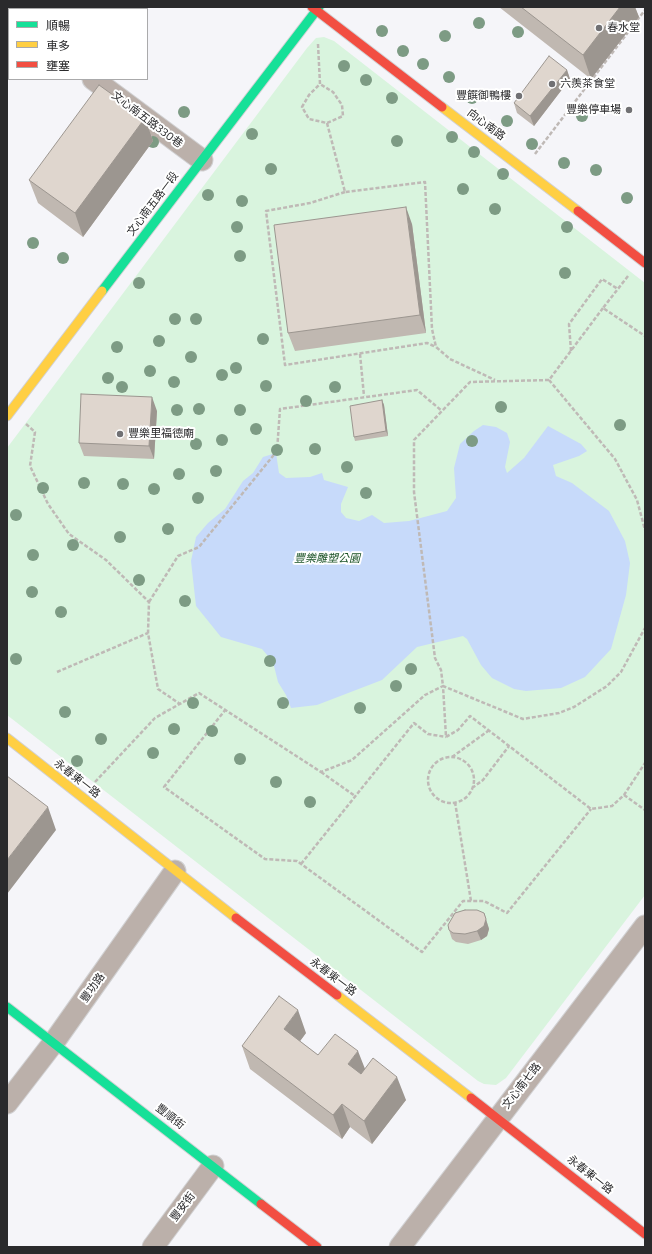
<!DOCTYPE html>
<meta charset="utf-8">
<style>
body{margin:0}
#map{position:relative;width:652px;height:1254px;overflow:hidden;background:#f5f5f9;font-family:Bitter,"Noto Sans TC",serif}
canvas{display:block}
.frame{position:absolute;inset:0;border:8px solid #2a2a2c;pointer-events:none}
.legend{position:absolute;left:8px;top:8px;width:140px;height:72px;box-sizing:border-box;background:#fff;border:1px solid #aaaaab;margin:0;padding:5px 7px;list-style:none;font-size:12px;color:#2a2a2c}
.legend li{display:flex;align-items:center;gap:8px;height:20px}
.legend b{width:20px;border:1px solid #aaaaab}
</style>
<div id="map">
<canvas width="652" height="1254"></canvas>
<div class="frame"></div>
<ul class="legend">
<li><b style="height:5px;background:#16e098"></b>順暢</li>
<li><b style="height:5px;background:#ffcf43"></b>車多</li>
<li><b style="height:5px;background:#f24e42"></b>壅塞</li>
</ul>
</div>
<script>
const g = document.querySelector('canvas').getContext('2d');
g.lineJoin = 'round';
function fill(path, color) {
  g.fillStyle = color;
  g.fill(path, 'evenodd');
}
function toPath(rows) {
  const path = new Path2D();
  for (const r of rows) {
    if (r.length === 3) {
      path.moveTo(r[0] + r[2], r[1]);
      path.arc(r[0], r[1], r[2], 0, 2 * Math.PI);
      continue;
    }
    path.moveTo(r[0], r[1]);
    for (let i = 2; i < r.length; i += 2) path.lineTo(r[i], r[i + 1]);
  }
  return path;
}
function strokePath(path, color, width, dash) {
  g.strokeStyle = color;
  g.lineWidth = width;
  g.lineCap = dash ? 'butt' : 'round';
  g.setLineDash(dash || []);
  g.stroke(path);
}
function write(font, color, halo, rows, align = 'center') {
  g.font = font + ' Bitter,"Noto Sans TC",serif';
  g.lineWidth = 4;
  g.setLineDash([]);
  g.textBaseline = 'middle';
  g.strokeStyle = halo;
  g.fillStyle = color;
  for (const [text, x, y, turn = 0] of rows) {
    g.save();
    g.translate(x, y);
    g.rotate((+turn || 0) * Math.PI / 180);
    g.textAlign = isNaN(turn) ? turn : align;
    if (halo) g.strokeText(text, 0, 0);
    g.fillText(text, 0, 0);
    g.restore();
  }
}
const green = toPath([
 [324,37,334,41,645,283,645,895,506,1078,496,1085,484,1084,478,1081,7,715,7,448,307,48,316,38]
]);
const water = toPath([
 [483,425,496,427,507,433,510,442,505,467,507,473,524,458,548,426,581,444,587,451,579,456,553,465,556,476,572,483,609,511,625,541,630,563,626,595,611,649,585,677,561,688,526,691,514,689,492,678,481,665,467,639,463,636,417,647,382,680,317,705,291,708,286,695,278,682,273,662,262,649,221,637,196,606,191,561,196,537,208,523,225,509,243,481,253,473,263,457,276,453,279,473,286,478,310,477,322,473,324,480,348,487,341,504,341,512,346,518,359,521,372,515,384,523,409,521,447,511,456,498,454,468,460,444,474,431]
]);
const path = toPath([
 [318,44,320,84,309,95,302,107,309,119,327,123,343,116,342,105,333,92,320,84],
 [327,123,345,192,425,182,432,329,436,347,450,359,495,380],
 [535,154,645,10],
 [345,192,310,203,266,211,285,365,427,343,436,347],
 [628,276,603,308,645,336],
 [603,308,549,380,615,459,637,500,645,530],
 [571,351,569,324,602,279,618,289],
 [360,354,364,396],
 [549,380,470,382,414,440,414,492,435,658,441,670,443,686,523,719,559,713,574,707,607,686,621,672,645,628],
 [26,424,35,432,30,466,48,504,69,534,106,560,149,602,148,633,158,689,180,704],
 [149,602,178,556,199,547,277,451,280,409,417,390,442,411],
 [57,672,148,633],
 [226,709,164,787,265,859,297,861,422,952,463,901,484,901,507,913,591,809],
 [452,757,488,731],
 [451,780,23],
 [321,772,355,796],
 [95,782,155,718,199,693,321,772,352,760,425,695,443,686,446,737,458,730,470,716,591,809,612,806,624,795,645,763],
 [472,788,483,780,509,746],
 [624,795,645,810],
 [455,802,471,901],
 [301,864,414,723,428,734,446,737]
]);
const street = toPath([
 [7,54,9,51],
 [93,79,202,160],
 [7,1103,54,1042,175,871],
 [153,1247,213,1166],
 [400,1247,645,926]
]);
const fast = toPath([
 [102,291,319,7],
 [7,1007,261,1204]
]);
const slow = toPath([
 [442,107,578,211],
 [7,416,102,291],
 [7,738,236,918],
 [337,995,471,1098]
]);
const jam = toPath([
 [312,7,442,107],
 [578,211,645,263],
 [236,918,337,995],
 [471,1098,645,1234],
 [261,1204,317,1247]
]);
const trees = [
 [479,23],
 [382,31],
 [518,32],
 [445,36],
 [403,51],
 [423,64],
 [344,66],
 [449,77],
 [366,80],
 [392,98],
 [472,98],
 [184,112],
 [582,116],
 [507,121],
 [252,134],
 [452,137],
 [397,141],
 [153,142],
 [532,144],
 [474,152],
 [564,163],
 [271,169],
 [596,170],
 [503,174],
 [463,189],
 [208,195],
 [627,198],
 [242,201],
 [495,209],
 [237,227],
 [567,227],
 [33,243],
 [240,256],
 [63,258],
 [565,273],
 [139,283],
 [175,319],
 [196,319],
 [263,339],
 [159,341],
 [117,347],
 [191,357],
 [236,368],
 [150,371],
 [222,375],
 [108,378],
 [174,382],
 [266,386],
 [122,387],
 [335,387],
 [306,401],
 [501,407],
 [199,409],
 [177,410],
 [240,410],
 [620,425],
 [256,429],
 [222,440],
 [472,441],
 [196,444],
 [315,449],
 [277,450],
 [347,467],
 [216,471],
 [179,474],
 [84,483],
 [123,484],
 [43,488],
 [154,489],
 [366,493],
 [198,498],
 [16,515],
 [168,529],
 [120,537],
 [73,545],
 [33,555],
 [139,580],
 [32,592],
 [185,601],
 [61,612],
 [16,659],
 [270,661],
 [411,669],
 [396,686],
 [193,703],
 [283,703],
 [360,708],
 [65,712],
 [174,729],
 [212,731],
 [101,739],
 [153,753],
 [240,759],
 [77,761],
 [276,782],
 [310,802]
];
const wall = toPath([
 [499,7,635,7,639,17,591,79],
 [567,70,570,79,534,126,517,113,514,103],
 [145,118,153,141,83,237,38,203,29,180],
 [412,224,426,333,295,351,288,333],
 [382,400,384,405,388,436,355,441,354,437],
 [157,411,154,459,84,456,79,443],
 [484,913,489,929,487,936,481,940,468,944,456,942,452,939,449,930],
 [306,1033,300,1041,318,1055,365,1069,406,1100,372,1144,350,1127,342,1139,250,1069,242,1046]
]);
const shadedWall = toPath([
 [620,7,635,7,639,17,591,79,583,55],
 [567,70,570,79,534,126,530,116],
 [145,118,153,141,83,237,75,213],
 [406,207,412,224,426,333,420,315],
 [152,397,157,411,154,459,149,446],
 [382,400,384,405,388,436,386,431],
 [48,807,56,830,7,894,7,860],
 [484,913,489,929,487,936,481,940,477,931],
 [298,1010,306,1033,292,1052,284,1029],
 [358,1051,367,1074,357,1087,348,1064],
 [397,1077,406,1100,372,1144,364,1121],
 [342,1104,350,1127,342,1139,333,1115]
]);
const building = toPath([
 [521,7,620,7,583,55,521,7],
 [549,56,567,70,530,116,514,103,549,56],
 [99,85,145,118,75,213,29,180,99,85],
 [406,207,420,315,288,333,274,225,406,207],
 [81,394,152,397,149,446,79,443,81,394],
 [382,400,386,431,354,437,350,406,382,400],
 [7,776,48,807,7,860,7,776],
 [465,910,477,910,484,913,486,919,484,926,477,931,465,934,453,933,449,930,448,925,455,913,465,910],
 [279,996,298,1010,284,1029,318,1055,335,1034,358,1051,348,1064,361,1074,373,1058,397,1077,364,1121,342,1104,333,1115,242,1046,279,996]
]);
const markers = [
 [599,28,4,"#717174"],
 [552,84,4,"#717174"],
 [519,96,4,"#717174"],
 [629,110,4,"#717174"],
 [120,434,4,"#717174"]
];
const poiNames = [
 ["春水堂",607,28],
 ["六羨茶食堂",560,84],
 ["豐饌御鴨樓",511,96,"right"],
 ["豐樂停車場",621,110,"right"],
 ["豐樂里福德廟",128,434]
];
const streetNames = [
 ["文心南五路330巷",147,120,37],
 ["向心南路",486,125,37],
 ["文心南五路一段",153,204,-53],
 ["永春東一路",77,779,38],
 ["永春東一路",333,977,37],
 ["豐功路",93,988,-55],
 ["文心南七路",522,1086,-52],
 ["豐順街",170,1117,38],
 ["永春東一路",590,1175,38],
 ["豐安街",183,1207,-53]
];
const parkNames = [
 ["豐樂雕塑公園",327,559]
];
fill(green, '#d9f4de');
fill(water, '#c7dafa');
strokePath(street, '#d1d1d3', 23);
strokePath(fast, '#d1d1d3', 11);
strokePath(slow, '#d1d1d3', 11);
strokePath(jam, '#d1d1d3', 11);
strokePath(path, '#bfb9b6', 2.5, [4, 2]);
strokePath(street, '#bbb0aa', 21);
strokePath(fast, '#16e098', 9);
strokePath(slow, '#ffcf43', 9);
strokePath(jam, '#f24e42', 9);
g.fillStyle = '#7d9b84';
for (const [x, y] of trees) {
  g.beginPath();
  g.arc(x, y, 6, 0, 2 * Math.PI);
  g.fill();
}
fill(wall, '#c0b8b1');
fill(shadedWall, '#9c9690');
fill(building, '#dfd6ce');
strokePath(building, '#9c9690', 1);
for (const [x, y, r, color] of markers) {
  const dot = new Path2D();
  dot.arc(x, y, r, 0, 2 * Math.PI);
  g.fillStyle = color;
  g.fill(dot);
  strokePath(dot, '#fff', 1.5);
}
write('11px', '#2a2a2c', '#fff', poiNames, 'left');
write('11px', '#2a2a2c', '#fff', streetNames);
write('italic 11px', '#1a5225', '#fff', parkNames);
</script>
